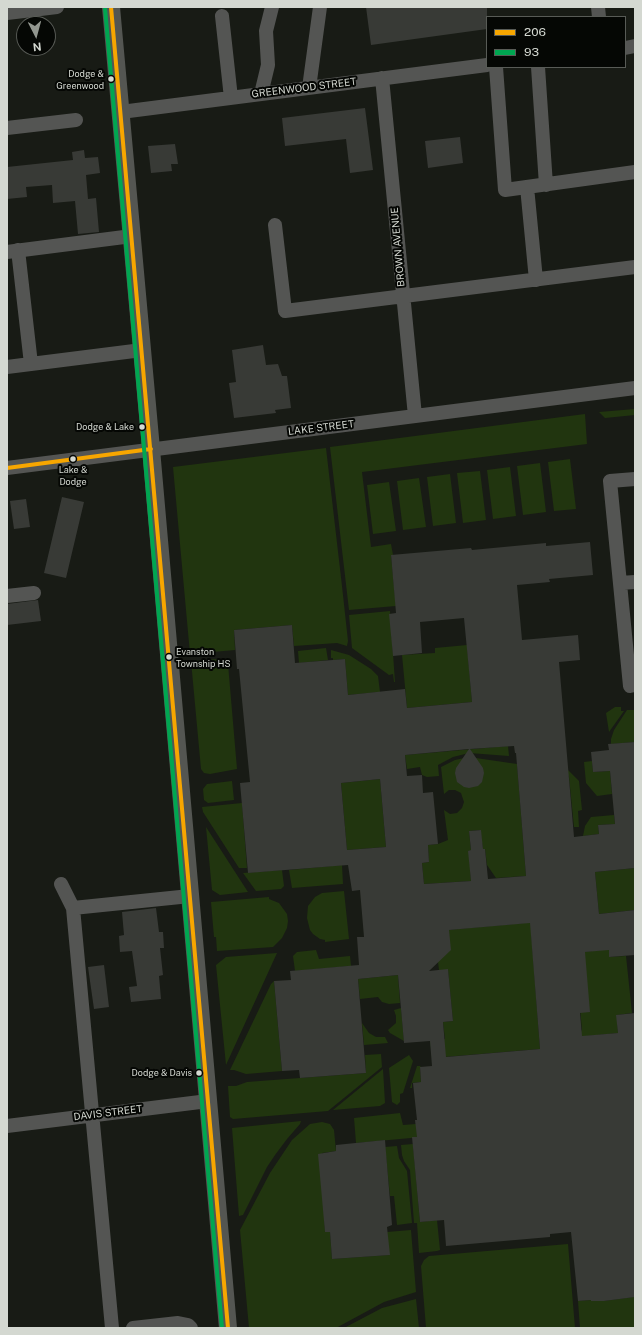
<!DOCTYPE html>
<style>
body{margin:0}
#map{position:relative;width:642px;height:1335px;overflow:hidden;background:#181b15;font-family:"Public Sans",sans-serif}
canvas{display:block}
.frame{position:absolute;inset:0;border:8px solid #d4d8d1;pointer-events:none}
.legend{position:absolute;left:486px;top:16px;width:140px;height:52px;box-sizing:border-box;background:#050704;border:1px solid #585b56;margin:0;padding:5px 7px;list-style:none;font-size:12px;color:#d4d8d1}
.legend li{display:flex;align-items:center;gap:8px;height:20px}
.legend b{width:20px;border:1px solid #585b56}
.north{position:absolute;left:16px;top:16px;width:40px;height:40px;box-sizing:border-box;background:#050704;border:1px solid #585b56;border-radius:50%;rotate:174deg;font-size:11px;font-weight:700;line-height:16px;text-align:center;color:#d4d8d1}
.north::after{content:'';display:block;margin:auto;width:14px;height:18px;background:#92968f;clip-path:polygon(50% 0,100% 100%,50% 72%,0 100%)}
</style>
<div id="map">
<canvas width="642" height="1335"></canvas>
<div class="frame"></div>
<ul class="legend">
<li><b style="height:5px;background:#f7a600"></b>206</li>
<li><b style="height:5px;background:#00a651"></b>93</li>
</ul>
<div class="north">N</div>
</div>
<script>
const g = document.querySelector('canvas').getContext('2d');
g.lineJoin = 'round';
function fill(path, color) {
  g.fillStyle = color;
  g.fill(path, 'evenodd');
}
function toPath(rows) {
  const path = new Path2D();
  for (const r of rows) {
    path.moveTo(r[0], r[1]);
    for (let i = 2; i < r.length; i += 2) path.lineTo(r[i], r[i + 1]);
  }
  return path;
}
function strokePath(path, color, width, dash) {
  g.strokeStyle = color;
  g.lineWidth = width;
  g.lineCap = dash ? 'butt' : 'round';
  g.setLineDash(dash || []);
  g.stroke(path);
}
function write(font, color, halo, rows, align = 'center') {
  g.font = font + ' "Public Sans",sans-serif';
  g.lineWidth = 4;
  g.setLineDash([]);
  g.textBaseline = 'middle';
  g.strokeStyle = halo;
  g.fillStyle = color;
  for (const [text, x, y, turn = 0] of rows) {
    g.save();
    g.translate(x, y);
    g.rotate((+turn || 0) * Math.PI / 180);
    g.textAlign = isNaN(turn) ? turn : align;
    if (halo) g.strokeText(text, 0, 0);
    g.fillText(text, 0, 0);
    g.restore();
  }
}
const green = toPath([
 [635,409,635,415,605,418,599,412],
 [585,414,587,444,362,472,371,547,391,544,393,555,391,556,396,606,349,610,330,447],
 [326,448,342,586,348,641,347,646,337,643,294,646,292,625,234,630,235,650,190,654,173,467],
 [570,459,576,509,554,511,548,462],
 [540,463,546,512,523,515,517,466],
 [510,467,516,516,493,519,487,470],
 [480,471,486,520,463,523,457,473],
 [450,474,456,523,433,526,427,477],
 [419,478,426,527,403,530,397,481],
 [389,482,396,531,373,534,367,485],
 [390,611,395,682,394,682,393,674,389,675,352,648,349,615],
 [467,645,472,702,407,708,402,655,435,653,435,648],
 [326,648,328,660,299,663,298,651],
 [331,650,349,655,371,669,378,676,380,692,348,695,345,659,333,660,333,658,331,658],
 [218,659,225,660,228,664,237,769,210,774,204,773,201,769,191,661],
 [615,707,621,707,621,711,624,711,609,732,606,713],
 [627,710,635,710,635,742,611,744,611,739,614,730],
 [508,746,509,756,469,753,453,757,438,765,439,776,427,777,422,775,420,767,407,769,405,755],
 [469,757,517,764,526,876,496,878,487,865,485,849,483,849,480,830,469,831,471,850,469,851,471,881,424,884,422,863,429,862,428,845,438,844,448,840,444,810,450,814,457,813,462,808,464,802,461,793,455,790,449,790,444,794,441,767,455,760],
 [592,761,593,772,610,771,612,794,597,796,586,783,584,762],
 [562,764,579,781,582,810,578,811,579,827,574,827,569,777],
 [380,779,386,847,347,850,341,783],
 [232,781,234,800,208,803,204,800,203,789,207,784],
 [242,803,247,868,239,868,203,812,202,807],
 [614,815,615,824,598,825,599,834,583,836,585,826,591,817],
 [206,827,248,892,220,895,212,890],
 [342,865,343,884,292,888,289,870],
 [635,868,635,910,599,914,595,872],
 [282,870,284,886,281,889,256,891,243,873],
 [344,891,349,939,325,942,325,940,320,939,313,934,310,930,307,918,308,906,315,897,322,893],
 [269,897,269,899,279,903,287,914,288,921,287,928,282,938,273,947,217,951,216,937,214,937,211,902],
 [535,922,531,930,540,1049,432,1058,430,1041,445,1039,443,1022,453,1021,448,970,439,970,437,954,447,930],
 [609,949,610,957,626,956,632,1013,617,1015,618,1033,577,1037,582,1030,575,953],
 [316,950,319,959,350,956,351,966,295,971,293,956,297,952],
 [277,953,226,1065,216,965,226,957],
 [398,975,400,1003,389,1004,382,1002,378,997,360,999,358,979],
 [274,981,282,1071,246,1074,234,1070,230,1070,271,984],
 [401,1008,404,1041,390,1033,388,1030,396,1023,396,1016,394,1010],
 [362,1023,369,1033,376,1037,385,1037,388,1043,364,1045],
 [381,1054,382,1067,328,1111,233,1119,230,1117,228,1086,236,1086,247,1082,366,1073,365,1055],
 [409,1055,413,1061,403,1093,400,1094,400,1102,397,1105,392,1102,389,1068],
 [417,1066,421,1066,420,1067,421,1082,412,1083,412,1088,410,1088],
 [383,1069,385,1103,380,1106,333,1110],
 [400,1113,403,1125,416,1124,422,1137,356,1143,354,1118],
 [301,1121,300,1124,287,1139,275,1155,267,1167,243,1215,239,1216,232,1128],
 [322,1122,330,1124,334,1130,336,1151,322,1153,322,1154,325,1232,330,1232,332,1259,389,1255,387,1232,411,1230,416,1292,384,1302,336,1328,249,1328,240,1230,270,1173,292,1140,310,1124],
 [413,1144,420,1222,437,1220,440,1250,437,1251,419,1253,417,1223,414,1223,410,1170,404,1161,402,1155,401,1145],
 [397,1146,399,1158,407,1171,412,1223,397,1225,394,1196,390,1196,385,1147],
 [568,1244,575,1328,426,1328,421,1266,424,1260,429,1256],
 [633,1297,635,1297,635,1328,580,1328,578,1301,591,1300,591,1301,604,1301],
 [416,1299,419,1328,344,1328,382,1308]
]);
const building = toPath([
 [366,7,487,7,487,29,371,45],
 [365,108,373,170,350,173,346,139,285,146,282,118],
 [460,137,463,163,428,168,425,141],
 [175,144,178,164,171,164,172,171,151,173,148,146],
 [84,150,85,158,98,157,100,173,86,175,88,199,96,198,99,232,78,234,75,201,53,203,52,185,26,187,27,197,7,199,7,167,73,160,72,152],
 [263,345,266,365,278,364,282,376,287,376,291,408,275,410,276,413,234,418,229,383,236,382,232,350],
 [62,497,84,502,66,578,44,573],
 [26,499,30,527,14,529,10,501],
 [590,542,593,575,549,579,550,582,517,585,522,640,578,635,580,660,559,662,574,837,599,834,598,825,615,824,610,771,593,772,591,752,609,750,608,744,635,742,635,868,595,872,599,914,635,910,635,955,609,957,609,950,585,952,590,1012,580,1013,582,1036,618,1033,616,1015,635,1013,635,1297,604,1301,591,1301,591,1300,578,1301,571,1232,550,1234,550,1237,446,1246,444,1220,420,1222,412,1137,417,1137,415,1120,417,1120,413,1083,421,1082,420,1067,432,1066,430,1041,404,1043,398,975,358,979,366,1073,300,1078,299,1070,282,1071,274,981,291,980,290,971,359,965,357,937,364,937,360,890,352,891,348,865,248,873,240,783,250,782,239,669,237,669,234,630,292,625,295,663,345,659,348,695,405,689,407,708,472,702,464,618,420,622,422,653,393,656,389,614,396,613,391,555,471,548,472,550,546,543,546,546],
 [514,746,515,753,516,753,526,876,488,879,485,849,483,849,481,830,469,831,471,850,468,851,471,881,424,884,422,863,429,862,428,845,438,844,433,792,423,793,422,775,407,776,405,755,469,749,456,768,455,773,457,782,464,787,469,788,478,786,482,782,484,773,483,768,470,749],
 [380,779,386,847,347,850,341,783],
 [530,923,540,1049,446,1057,443,1022,453,1021,448,969,429,971,451,950,449,930],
 [38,600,41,621,7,625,7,604],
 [156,908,159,932,163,932,164,948,160,948,163,975,159,976,161,999,131,1002,129,987,137,986,132,951,120,952,119,936,124,935,122,912],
 [104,965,109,1007,94,1009,88,967],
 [385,1140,392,1225,387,1227,390,1255,332,1259,330,1232,325,1232,318,1154,336,1151,336,1145]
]);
const minor = toPath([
 [598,7,599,17],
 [7,13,57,7],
 [222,16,231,98],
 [625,48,635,46],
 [496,67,505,190,635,172],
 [538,67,546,185],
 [382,78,415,416],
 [309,88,320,7],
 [261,94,268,65,266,31,272,7],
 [121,112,487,65],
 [7,128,76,120],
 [527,187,536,280],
 [275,225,285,311,635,267],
 [18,250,31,364],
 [7,252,132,236],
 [7,367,142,350],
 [7,468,635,388],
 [635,479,610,481,630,686,635,685],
 [620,583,635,582],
 [7,596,34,593],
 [61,884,73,908,112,1328],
 [73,908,190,896],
 [7,1126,208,1101],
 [133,1328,178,1323,188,1325,191,1328]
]);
const major = toPath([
 [111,7,151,449,228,1328]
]);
const bus1 = toPath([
 [111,7,228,1328],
 [7,468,151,449]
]);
const bus2 = toPath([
 [105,8,222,1328]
]);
const markers = [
 [111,79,3.5,"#d4d8d1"],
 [142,427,3.5,"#d4d8d1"],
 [73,459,3.5,"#d4d8d1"],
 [169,657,3.5,"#d4d8d1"],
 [199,1073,3.5,"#d4d8d1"]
];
const busNames = [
 ["Dodge &",104,74],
 ["Greenwood",104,86],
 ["Dodge & Lake",134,427],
 ["Lake &",73,470,"center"],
 ["Dodge",73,482,"center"],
 ["Evanston",176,652,"left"],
 ["Township HS",176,664,"left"],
 ["Dodge & Davis",192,1073]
];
const streetNames = [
 ["GREENWOOD STREET",304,88,-7],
 ["BROWN AVENUE",398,247,-95],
 ["LAKE STREET",321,428,-7],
 ["DAVIS STREET",108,1113,-7]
];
fill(green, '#21350f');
fill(building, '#383a36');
strokePath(minor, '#545553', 14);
strokePath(major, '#545652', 18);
strokePath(bus1, '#f7a600', 4);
strokePath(bus2, '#00a651', 4);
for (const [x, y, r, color] of markers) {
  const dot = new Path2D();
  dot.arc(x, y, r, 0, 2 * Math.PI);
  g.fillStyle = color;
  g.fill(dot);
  strokePath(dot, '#050704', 1.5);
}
write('9px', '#d4d8d1', '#050704', busNames, 'right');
write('10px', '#d4d8d1', '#050704', streetNames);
</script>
